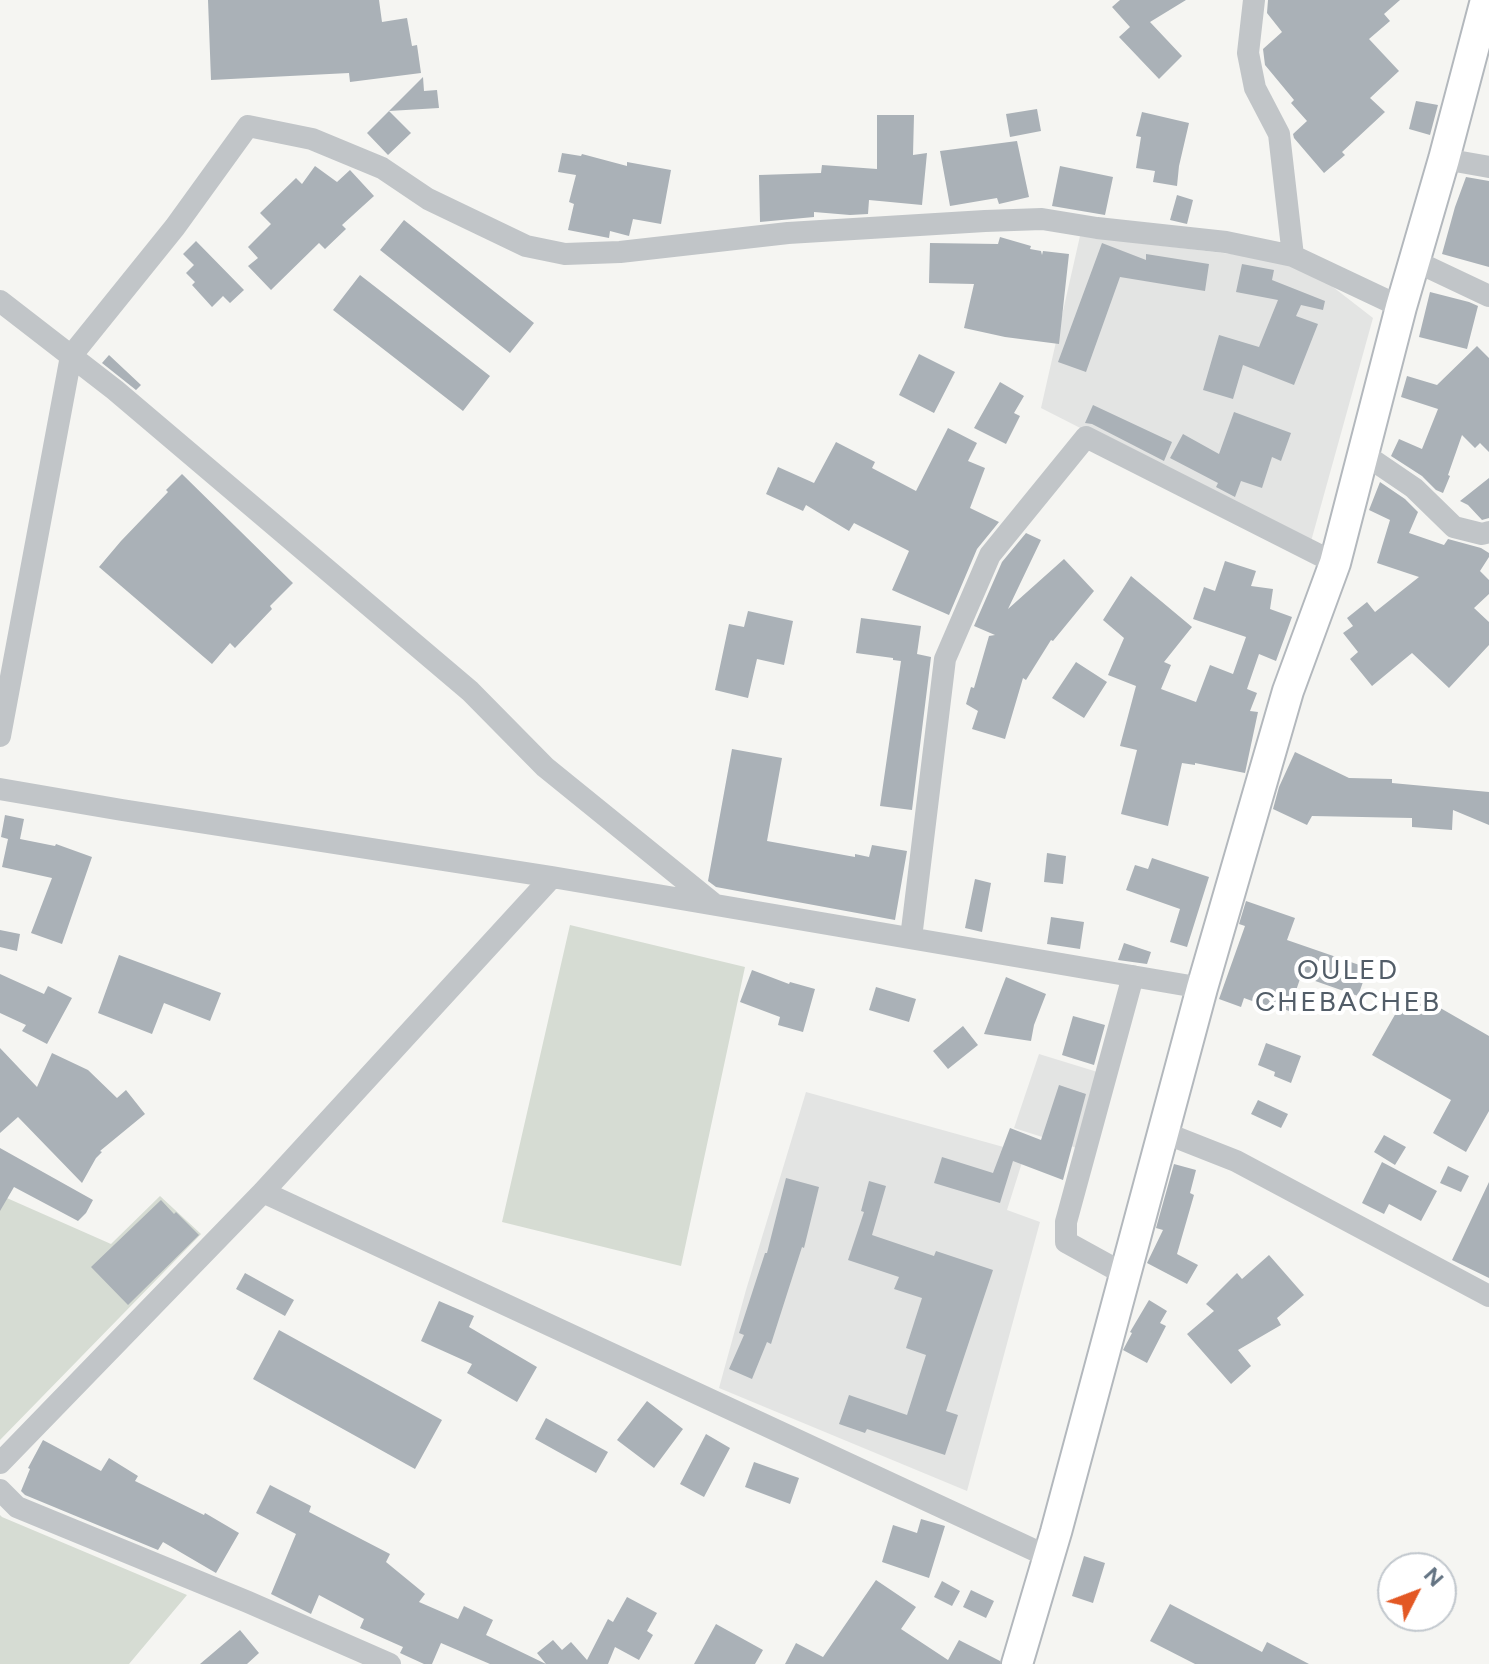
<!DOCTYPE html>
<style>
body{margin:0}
#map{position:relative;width:1489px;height:1664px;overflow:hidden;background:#f5f5f2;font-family:Figtree,sans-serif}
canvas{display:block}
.north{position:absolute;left:1377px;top:1552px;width:80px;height:80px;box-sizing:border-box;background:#fff;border:2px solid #c1c7cd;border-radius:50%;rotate:48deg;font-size:22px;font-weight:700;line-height:32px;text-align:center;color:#647483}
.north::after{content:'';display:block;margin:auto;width:28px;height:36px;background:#e35824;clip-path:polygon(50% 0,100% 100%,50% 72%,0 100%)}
</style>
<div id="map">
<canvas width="1489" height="1664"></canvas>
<div class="north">N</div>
</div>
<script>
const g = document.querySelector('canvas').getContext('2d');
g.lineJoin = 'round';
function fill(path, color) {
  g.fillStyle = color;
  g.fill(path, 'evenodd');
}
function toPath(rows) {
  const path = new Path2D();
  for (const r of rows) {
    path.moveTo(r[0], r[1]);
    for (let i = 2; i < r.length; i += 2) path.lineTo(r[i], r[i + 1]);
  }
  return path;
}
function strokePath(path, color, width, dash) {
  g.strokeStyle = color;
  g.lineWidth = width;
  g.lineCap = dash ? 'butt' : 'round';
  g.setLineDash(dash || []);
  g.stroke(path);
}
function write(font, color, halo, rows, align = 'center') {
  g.font = font + ' Figtree,sans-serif';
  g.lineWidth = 8;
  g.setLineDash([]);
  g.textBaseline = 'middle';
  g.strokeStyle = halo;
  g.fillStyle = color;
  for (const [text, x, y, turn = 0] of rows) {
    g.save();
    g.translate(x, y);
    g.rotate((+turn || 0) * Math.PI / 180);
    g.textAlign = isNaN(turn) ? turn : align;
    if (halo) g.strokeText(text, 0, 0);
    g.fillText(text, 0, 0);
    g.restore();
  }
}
const built = toPath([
 [1080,236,1282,260,1293,256,1373,318,1310,545,1041,408],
 [1039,1054,1104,1074,1080,1149,1014,1128],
 [806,1092,1025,1153,1007,1210,1040,1222,967,1491,719,1388,746,1290]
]);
const green = toPath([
 [570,925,745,967,681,1266,502,1222],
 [0,1195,111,1244,160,1196,201,1234,0,1440],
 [0,1515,2,1517,187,1595,129,1664,0,1664]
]);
const building = toPath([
 [208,0,379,0,382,22,407,18,412,46,417,45,421,73,350,82,349,73,211,80],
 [1120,0,1186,0,1150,22,1182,56,1159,79,1119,37,1130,27,1112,7],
 [1268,0,1400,0,1384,14,1390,21,1369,39,1399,71,1370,98,1385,112,1342,152,1345,155,1324,173,1294,138,1293,134,1307,121,1291,103,1294,100,1265,65,1263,49,1282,32,1267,13],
 [423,77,424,91,437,90,439,108,389,111,411,133,388,155,367,133],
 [1416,101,1438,105,1430,135,1409,129],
 [1037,109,1041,131,1010,137,1006,114],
 [1142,112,1189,123,1179,166,1177,186,1153,182,1155,171,1136,168,1141,137,1136,136],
 [877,115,914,115,913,155,927,153,922,205,869,200,868,214,850,215,814,212,814,217,760,222,759,175,821,173,822,165,877,169],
 [1017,141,1029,197,999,204,997,198,950,206,940,151],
 [562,153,581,156,582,154,627,166,627,162,671,170,661,224,633,219,629,236,610,231,609,238,568,230,574,204,569,202,576,175,558,172],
 [315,166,337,182,350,170,374,196,342,225,346,229,325,249,319,243,271,290,248,266,258,258,248,247,271,224,260,213,296,178,302,184],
 [1060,166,1113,177,1105,215,1052,206],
 [1466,177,1489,181,1489,267,1442,254,1455,207],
 [1177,195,1193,200,1187,224,1170,220],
 [404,220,534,323,510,353,380,250],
 [1000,237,1031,246,1030,249,1041,251,1042,255,1043,251,1069,254,1059,344,1005,337,964,328,974,284,929,283,930,243,998,244],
 [196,241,244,290,230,303,223,296,212,307,192,285,195,282,186,273,194,265,183,254],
 [1102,243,1146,260,1146,254,1209,264,1205,291,1120,277,1086,372,1058,362],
 [1242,264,1274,270,1272,280,1325,301,1323,310,1301,305,1296,316,1318,324,1294,385,1243,365,1233,399,1203,390,1219,335,1259,347,1278,300,1236,292],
 [360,275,490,376,463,411,333,310],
 [1430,292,1469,302,1478,306,1467,349,1419,337],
 [1477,346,1489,358,1489,452,1480,443,1475,448,1462,435,1448,475,1450,476,1443,493,1436,490,1422,476,1391,456,1399,439,1422,449,1438,409,1401,397,1407,376,1437,385],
 [919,354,955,372,934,413,899,395],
 [109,355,141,385,136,390,102,363],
 [1000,382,1024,396,1014,413,1020,416,1006,444,974,428],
 [1093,405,1172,442,1164,461,1092,424,1085,423],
 [1234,412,1291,433,1281,461,1272,457,1262,488,1241,481,1235,497,1216,487,1218,483,1170,458,1183,434,1219,454],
 [948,428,977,443,968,461,985,468,970,508,999,522,977,549,949,615,892,590,909,551,854,523,849,531,806,505,803,511,766,494,778,467,814,483,836,442,875,462,872,468,916,491],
 [182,474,293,583,270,606,272,609,235,648,230,643,212,664,99,567,121,541,168,492,166,490],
 [1489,478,1489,518,1482,520,1468,505,1460,501],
 [1380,482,1405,499,1418,512,1409,533,1444,545,1448,539,1481,548,1489,553,1489,557,1480,571,1489,580,1489,594,1474,608,1489,622,1489,645,1449,688,1412,653,1372,686,1350,659,1358,652,1343,633,1353,626,1347,618,1367,602,1375,612,1419,577,1377,563,1390,520,1369,510],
 [1026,533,1041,540,1008,609,1064,559,1094,591,1053,641,1051,640,1026,680,1023,678,1005,739,972,729,978,711,966,704,971,687,974,688,989,636,995,635,974,626,1002,562],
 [1225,561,1256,571,1251,586,1273,589,1270,609,1292,617,1276,661,1259,654,1247,689,1257,693,1250,711,1258,712,1245,773,1195,763,1195,765,1182,763,1168,826,1121,814,1137,750,1120,746,1136,686,1108,675,1124,638,1103,620,1131,576,1192,627,1164,662,1171,665,1161,689,1196,702,1210,665,1233,674,1246,637,1193,619,1204,587,1215,591],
 [748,611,793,621,784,665,757,659,748,698,715,690,729,624,744,627],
 [861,618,921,626,917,654,931,657,912,810,880,806,901,661,893,660,893,658,856,653],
 [1076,662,1107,682,1084,718,1052,698],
 [732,749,782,758,767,841,855,857,855,854,869,857,872,845,907,851,895,920,716,887,708,881],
 [1295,752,1349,778,1392,779,1392,783,1489,792,1489,825,1453,810,1452,830,1412,827,1412,818,1312,816,1307,825,1273,809,1279,787],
 [5,815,24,819,20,839,55,846,56,844,92,857,62,944,31,933,52,878,2,867,8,839,1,837],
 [1047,853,1066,856,1063,884,1044,882],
 [1152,858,1209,877,1187,947,1170,942,1180,909,1126,890,1135,865,1148,869],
 [975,879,991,883,982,932,965,928],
 [1246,901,1295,918,1287,940,1368,968,1358,996,1301,976,1289,1011,1275,1006,1274,1009,1244,998,1241,1007,1219,999,1245,926,1239,924],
 [1051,917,1084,922,1080,949,1047,944],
 [0,930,20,934,17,951,0,947],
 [1124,943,1151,952,1147,964,1118,960],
 [119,955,221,993,210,1021,164,1003,152,1034,98,1013],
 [752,970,789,984,790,982,815,989,803,1032,778,1025,780,1017,740,1002],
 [0,974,44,994,48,986,72,998,47,1044,22,1031,26,1025,0,1013],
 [1006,977,1046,994,1034,1025,1031,1041,984,1034],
 [876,987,916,999,909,1022,869,1010],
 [1409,990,1489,1036,1489,1111,1466,1152,1433,1133,1451,1100,1372,1055],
 [1073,1016,1105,1025,1094,1065,1062,1055],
 [963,1026,978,1045,948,1069,933,1051],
 [1266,1043,1301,1056,1291,1083,1274,1076,1275,1072,1258,1065],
 [0,1048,37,1087,52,1053,88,1070,117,1098,126,1090,145,1114,100,1151,102,1152,96,1158,82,1183,18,1117,0,1133],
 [1059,1085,1086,1094,1063,1180,1013,1161,1000,1203,934,1183,942,1157,993,1173,1010,1128,1041,1140],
 [1258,1100,1288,1114,1281,1128,1251,1114],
 [1384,1135,1406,1147,1395,1165,1374,1152],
 [0,1148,93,1200,86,1213,78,1221,14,1187,0,1211],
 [1382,1162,1437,1191,1421,1221,1389,1204,1384,1214,1362,1203],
 [1174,1164,1196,1170,1190,1193,1194,1195,1177,1254,1198,1265,1187,1284,1147,1263,1163,1230,1156,1228],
 [1448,1166,1469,1176,1461,1192,1440,1183],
 [786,1178,819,1187,804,1248,802,1247,771,1344,767,1342,752,1379,729,1369,744,1335,739,1333,765,1253,767,1253],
 [869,1181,886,1186,872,1235,934,1256,936,1251,993,1270,946,1411,958,1415,945,1455,867,1429,865,1433,839,1424,849,1395,907,1415,926,1355,906,1348,922,1298,894,1289,899,1277,848,1260,864,1212,861,1211],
 [1489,1182,1489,1278,1452,1260],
 [161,1200,174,1214,176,1212,199,1235,128,1305,91,1267],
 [1269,1255,1304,1295,1277,1318,1281,1325,1238,1350,1251,1366,1231,1384,1187,1334,1214,1311,1206,1304,1237,1273,1242,1279],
 [245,1273,294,1300,285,1316,236,1289],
 [1149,1300,1167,1311,1160,1323,1166,1326,1147,1363,1123,1350,1132,1333,1130,1332],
 [439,1301,474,1316,469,1327,537,1367,517,1402,467,1373,472,1364,421,1341],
 [279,1330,442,1420,415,1469,253,1379],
 [647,1401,683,1429,654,1468,617,1440],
 [546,1418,608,1452,596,1473,535,1439],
 [706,1434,730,1448,704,1497,680,1484],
 [43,1440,101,1471,109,1458,138,1476,135,1481,204,1515,205,1513,239,1533,216,1573,163,1542,158,1550,25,1495,21,1491,30,1469,28,1468],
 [754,1462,799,1478,790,1504,745,1487],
 [270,1485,311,1506,309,1512,390,1554,386,1562,425,1594,419,1602,458,1619,464,1606,493,1620,486,1635,546,1664,537,1653,553,1640,562,1650,571,1642,587,1660,608,1619,613,1622,627,1597,657,1613,647,1631,653,1635,639,1660,615,1647,608,1664,490,1664,441,1643,432,1664,424,1664,400,1653,403,1647,360,1628,364,1619,319,1595,311,1614,271,1594,296,1534,256,1513],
 [921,1519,945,1526,929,1578,882,1562,893,1525,917,1533],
 [1084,1556,1105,1563,1093,1603,1072,1596],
 [876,1580,916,1607,901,1629,948,1660,959,1640,1000,1661,1000,1664,785,1664,796,1643,823,1657],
 [942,1581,960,1591,952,1606,934,1597],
 [971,1590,994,1601,986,1618,963,1607],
 [1170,1604,1262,1652,1267,1642,1309,1664,1195,1664,1150,1641],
 [716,1624,763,1650,755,1664,694,1664],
 [240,1630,259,1653,247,1664,200,1664]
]);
const street = toPath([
 [1254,0,1248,53,1255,88,1279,134,1293,256],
 [1444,159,1489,167],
 [1415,261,1489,296],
 [0,301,115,390,470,691,545,767,714,904],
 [1364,454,1414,488,1454,527,1482,534,1489,532],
 [0,736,71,356,175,227,248,126,312,139,382,168,428,199,526,246,565,254,620,252,788,233,985,221,1042,219,1097,228,1226,242,1293,256,1401,307],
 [0,789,122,810,552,877,1202,988],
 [911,938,945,659,990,555,1086,437,1335,563],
 [1165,1133,1236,1161,1489,1296],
 [263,1192,1049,1557],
 [1126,1275,1066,1242,1066,1222,1133,976],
 [0,1463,263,1192,552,877],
 [0,1490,17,1507,248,1602,390,1664]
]);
const secondary = toPath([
 [1017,1664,1056,1532,1202,988,1288,691,1335,563,1401,307,1444,159,1486,0]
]);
const quarterNames = [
 ["OULED",1348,971],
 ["CHEBACHEB",1348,1003]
];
fill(built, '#e3e4e3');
fill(green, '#d6dcd3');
fill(building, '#aab1b7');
strokePath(secondary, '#b3b8bd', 34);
strokePath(street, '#c1c5c8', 22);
strokePath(secondary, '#fff', 30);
g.letterSpacing = '2px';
write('28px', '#525d68', '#fff', quarterNames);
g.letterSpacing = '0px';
</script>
